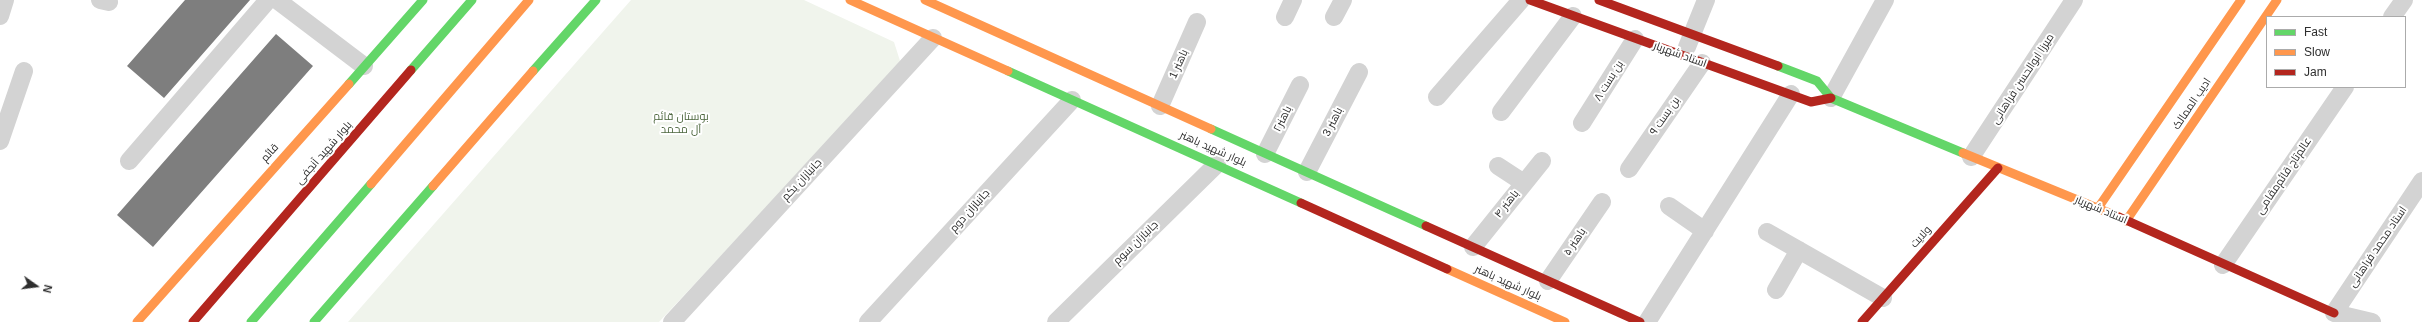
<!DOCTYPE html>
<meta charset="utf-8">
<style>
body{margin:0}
#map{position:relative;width:2422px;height:322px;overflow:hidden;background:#fff;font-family:Arial,sans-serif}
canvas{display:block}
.legend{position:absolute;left:2266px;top:16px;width:140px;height:72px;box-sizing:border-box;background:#fff;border:1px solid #ababab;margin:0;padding:5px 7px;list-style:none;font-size:12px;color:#2e2e2e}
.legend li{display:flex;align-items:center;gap:8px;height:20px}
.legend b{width:20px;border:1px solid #ababab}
.north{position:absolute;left:16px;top:266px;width:40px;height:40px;-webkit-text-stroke:3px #fff;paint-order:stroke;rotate:104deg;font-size:11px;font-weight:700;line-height:16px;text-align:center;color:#2e2e2e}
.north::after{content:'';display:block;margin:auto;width:14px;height:18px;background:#2e2e2e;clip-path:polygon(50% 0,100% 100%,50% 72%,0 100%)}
</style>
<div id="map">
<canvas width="2422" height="322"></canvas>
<ul class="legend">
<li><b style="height:5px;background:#63d668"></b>Fast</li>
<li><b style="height:5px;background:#ff974d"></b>Slow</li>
<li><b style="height:5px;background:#b3261e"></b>Jam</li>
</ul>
<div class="north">N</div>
</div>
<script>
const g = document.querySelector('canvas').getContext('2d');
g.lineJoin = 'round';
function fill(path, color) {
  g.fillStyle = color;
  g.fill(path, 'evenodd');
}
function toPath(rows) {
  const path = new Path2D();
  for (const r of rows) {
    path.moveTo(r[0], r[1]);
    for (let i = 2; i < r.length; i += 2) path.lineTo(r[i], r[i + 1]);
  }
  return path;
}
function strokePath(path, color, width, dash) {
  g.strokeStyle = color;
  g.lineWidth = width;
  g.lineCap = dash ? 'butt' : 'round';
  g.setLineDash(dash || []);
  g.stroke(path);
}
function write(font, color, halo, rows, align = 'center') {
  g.font = font + ' Arial,Cairo,sans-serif';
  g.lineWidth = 4;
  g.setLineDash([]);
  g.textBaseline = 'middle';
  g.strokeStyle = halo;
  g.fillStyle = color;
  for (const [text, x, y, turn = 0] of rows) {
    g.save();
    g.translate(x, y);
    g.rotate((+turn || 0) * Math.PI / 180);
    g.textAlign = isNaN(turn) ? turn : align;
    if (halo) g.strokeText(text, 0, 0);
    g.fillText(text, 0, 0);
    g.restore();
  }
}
const green = toPath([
 [631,0,804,0,894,42,901,64,659,322,348,322]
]);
const building = toPath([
 [185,0,250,0,164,98,127,66],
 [276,34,313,66,153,247,117,215]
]);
const street = toPath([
 [100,0,109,2],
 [277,0,364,66],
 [0,16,5,0],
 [1285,17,1293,0],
 [1334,17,1343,0],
 [2392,17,2404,0],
 [1687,47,1706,0],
 [1437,97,1521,0],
 [1831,98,1885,0],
 [1160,106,1197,22],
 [1501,112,1573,16],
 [1582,123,1635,39],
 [0,141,24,71],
 [1265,154,1300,85],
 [1971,157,2074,0],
 [129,161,268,0],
 [1498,166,1524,183],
 [1629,169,1702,63],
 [1307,172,1359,72],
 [1669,206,1705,231],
 [1767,232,1883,298],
 [1473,247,1542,161],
 [2223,265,2345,87],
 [1548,281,1602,202],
 [1776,290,1799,250],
 [672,322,933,38],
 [868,322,1072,100],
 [1056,322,1217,164],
 [1647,322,1791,94],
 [2372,322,2334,313,2422,181]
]);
const fast = toPath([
 [1778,66,1817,81,1831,98,1963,153],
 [411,70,472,0],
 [533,71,596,0],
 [1008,71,1301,203],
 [349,84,423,0],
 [1211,129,1426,226],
 [251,322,371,184],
 [314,322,433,186]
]);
const slow = toPath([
 [850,0,1008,71],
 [925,0,1211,129],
 [1963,153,2119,217],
 [371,184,529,0],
 [433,186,533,71],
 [2098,208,2241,0],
 [2126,221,2277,0],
 [1447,269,1565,322],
 [137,322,349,84]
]);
const jam = toPath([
 [1530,0,1811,102,1831,98],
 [1599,0,1778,66],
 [1301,203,1447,269],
 [2119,217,2334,313],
 [1426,226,1640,322],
 [193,322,411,70],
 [1862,322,1998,168]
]);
const streetNames = [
 ["استاد شهریار",1680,55,20],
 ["باهنر 1",1179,64,-66],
 ["میرزا ابوالحسن فراهانی",2023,79,-57],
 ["بن بست ۸",1609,81,-58],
 ["ادیب الممالک",2192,104,-56],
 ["بن بست ۹",1665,116,-55],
 ["باهنر۲",1283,119,-63],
 ["باهنر 3",1333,122,-63],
 ["بلوار شهید باهنر",1213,149,24],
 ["قائم",270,153,-48],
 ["بلوار شهید آنجفی",324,153,-49],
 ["عالم‌تاج قائم‌مقامی",2284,176,-56],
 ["جانبازان یکم",802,180,-47],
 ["باهنر ۴",1507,204,-52],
 ["استاد شهریار",2101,210,23],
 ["جانبازان دوم",970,211,-48],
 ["ولایت",1921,237,-48],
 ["باهنر ۵",1575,242,-56],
 ["جانبازان سوم",1136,243,-44],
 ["استاد محمد فراهانی",2378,247,-56],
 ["بلوار شهید باهنر",1508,283,24]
];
const parkNames = [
 ["بوستان قائم",681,117],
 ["آل محمد",681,130]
];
fill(green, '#f0f4ec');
fill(building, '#7e7e7e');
strokePath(street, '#d3d3d3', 18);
strokePath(fast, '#63d668', 9);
strokePath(slow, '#ff974d', 9);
strokePath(jam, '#b3261e', 9);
write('11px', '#2e2e2e', '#fff', streetNames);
write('11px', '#4d673e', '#fff', parkNames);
</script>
